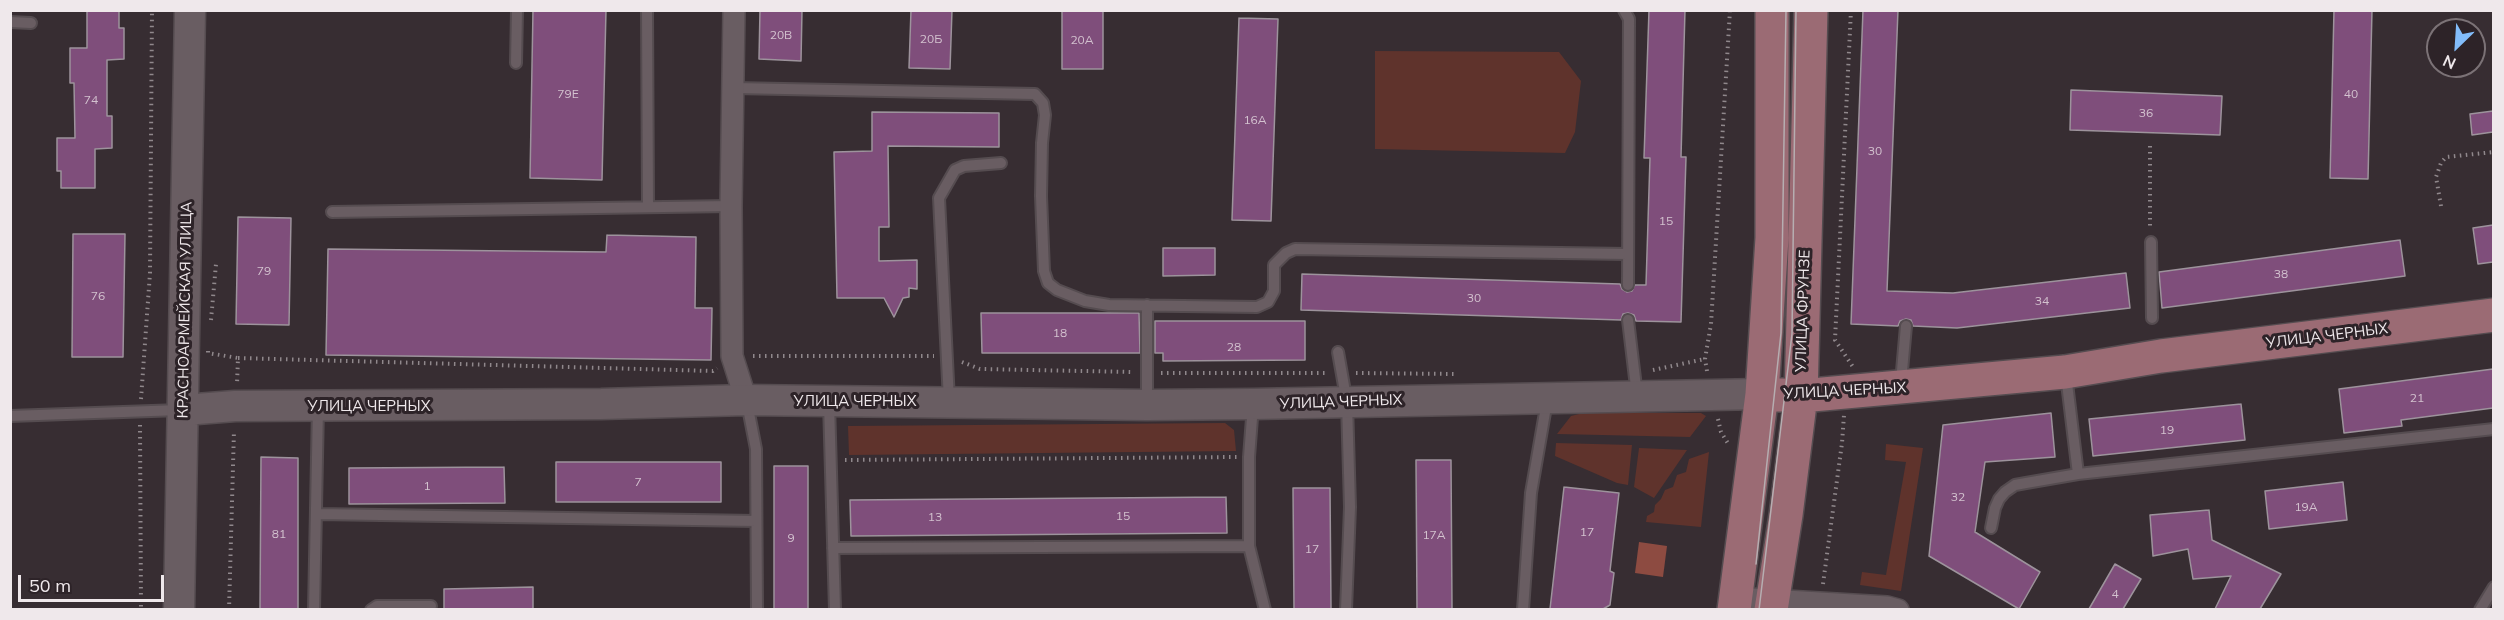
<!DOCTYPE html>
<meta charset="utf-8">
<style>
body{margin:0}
#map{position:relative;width:2504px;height:620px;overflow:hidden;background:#372d32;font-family:Mulish,sans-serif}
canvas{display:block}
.frame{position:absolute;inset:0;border:12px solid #efe8eb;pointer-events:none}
.north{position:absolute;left:2426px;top:18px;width:60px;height:60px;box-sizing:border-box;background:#2d2328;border:2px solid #7b7276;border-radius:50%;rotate:205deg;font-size:16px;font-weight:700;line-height:24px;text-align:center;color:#efe8eb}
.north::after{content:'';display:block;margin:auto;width:21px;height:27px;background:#82bcfa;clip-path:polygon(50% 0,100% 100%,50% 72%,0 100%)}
.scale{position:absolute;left:18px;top:575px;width:146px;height:27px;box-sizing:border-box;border:3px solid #efe8eb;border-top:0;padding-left:8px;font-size:18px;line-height:21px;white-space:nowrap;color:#efe8eb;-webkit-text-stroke:4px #2d2328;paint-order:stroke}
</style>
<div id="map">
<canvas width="2504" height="620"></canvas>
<div class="frame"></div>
<div class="north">N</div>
<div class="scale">50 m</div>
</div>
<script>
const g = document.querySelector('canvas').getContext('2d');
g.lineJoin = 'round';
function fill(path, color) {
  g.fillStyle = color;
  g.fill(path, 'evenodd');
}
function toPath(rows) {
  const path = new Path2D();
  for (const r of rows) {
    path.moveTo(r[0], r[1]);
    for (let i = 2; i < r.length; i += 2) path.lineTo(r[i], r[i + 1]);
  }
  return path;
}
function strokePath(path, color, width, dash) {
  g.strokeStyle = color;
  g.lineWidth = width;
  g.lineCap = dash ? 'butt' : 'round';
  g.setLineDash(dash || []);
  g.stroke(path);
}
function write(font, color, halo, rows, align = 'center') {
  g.font = font + ' Mulish,sans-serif';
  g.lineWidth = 6;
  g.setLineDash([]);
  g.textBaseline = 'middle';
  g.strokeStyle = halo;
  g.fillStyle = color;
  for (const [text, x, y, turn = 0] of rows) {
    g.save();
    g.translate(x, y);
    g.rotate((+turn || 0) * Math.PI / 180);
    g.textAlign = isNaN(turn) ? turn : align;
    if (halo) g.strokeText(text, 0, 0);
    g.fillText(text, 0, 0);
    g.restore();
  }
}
const green = toPath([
 [1375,51,1559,52,1581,81,1575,132,1565,153,1375,149],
 [1583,413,1701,413,1706,416,1690,437,1557,434,1571,416],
 [1225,423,1234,430,1236,451,849,455,848,426],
 [1556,443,1632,445,1628,485,1617,483,1555,456],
 [1886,444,1923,448,1901,591,1860,585,1862,572,1886,575,1906,462,1885,460],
 [1639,448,1687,450,1654,498,1634,487],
 [1709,452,1701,527,1646,522,1647,516,1654,512,1655,505,1661,499,1665,490,1673,487,1677,475,1686,472,1689,459]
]);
const forest = toPath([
 [1639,542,1667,546,1663,577,1635,573]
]);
const building = toPath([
 [87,10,119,10,119,28,124,28,124,59,107,60,107,116,112,116,112,148,95,149,95,188,61,188,61,171,57,171,57,138,75,138,74,83,70,83,70,48,87,48,87,10],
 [533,10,606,10,602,180,530,178,533,10],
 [760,10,802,10,801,61,759,59,760,10],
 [911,10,952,10,950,69,909,68,911,10],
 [1062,10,1103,10,1103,69,1062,69,1062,10],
 [1649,10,1685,10,1681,157,1686,157,1681,322,1636,321,1634,315,1628,313,1623,314,1621,320,1301,310,1302,274,1620,284,1622,289,1627,292,1632,291,1635,285,1646,285,1650,158,1644,158,1649,10],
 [1863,10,1898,10,1887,291,1953,293,2126,273,2130,308,1957,328,1913,326,1911,320,1906,319,1900,321,1898,326,1851,324,1863,10],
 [2334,10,2372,10,2368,179,2330,178,2334,10],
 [1239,18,1278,19,1271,221,1232,220,1239,18],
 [2071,90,2222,96,2220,135,2070,130,2071,90],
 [2493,111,2493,132,2472,135,2470,114,2493,111],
 [872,112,999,113,999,147,888,146,889,227,879,227,879,261,917,260,917,289,909,288,909,297,903,298,894,317,884,298,837,298,834,152,872,151,872,112],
 [238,217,291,218,289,325,236,324,238,217],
 [2493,225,2493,262,2478,264,2473,228,2493,225],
 [73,234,125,234,123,357,72,357,73,234],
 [607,235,696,237,695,308,712,308,711,360,326,355,328,249,606,252,607,235],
 [2400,240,2405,276,2162,308,2159,272,2400,240],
 [1163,248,1215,248,1215,275,1163,276,1163,248],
 [981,313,1139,313,1140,353,982,353,981,313],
 [1155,321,1305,321,1305,360,1163,361,1163,353,1155,353,1155,321],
 [2493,369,2493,408,2401,420,2402,426,2344,433,2339,389,2493,369],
 [2241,404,2245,440,2093,456,2089,419,2241,404],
 [2051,413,2055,457,1985,462,1975,532,2040,572,2019,609,1929,556,1943,425,2051,413],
 [261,457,298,458,298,609,260,609,261,457],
 [1416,460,1451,460,1452,609,1417,609,1416,460],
 [556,462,721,462,721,502,556,502,556,462],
 [774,466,808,466,808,609,774,609,774,466],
 [504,467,505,503,349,504,349,468,504,467],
 [2343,482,2347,520,2269,529,2265,491,2343,482],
 [1564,487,1619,493,1610,571,1614,573,1610,605,1603,609,1550,609,1564,487],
 [1293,488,1330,488,1331,609,1294,609,1293,488],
 [1226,497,1227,533,851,536,850,500,1226,497],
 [2209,510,2212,540,2281,574,2260,609,2215,609,2231,576,2193,579,2188,549,2153,556,2150,515,2209,510],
 [2115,564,2141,579,2123,609,2089,609,2115,564],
 [533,587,533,609,444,609,444,589,533,587]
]);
const path = toPath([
 [1851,10,1835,340,1853,367],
 [2150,146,2150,230],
 [2441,206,2436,177,2441,163,2446,157,2494,152],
 [211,320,216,264],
 [208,351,208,353,238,358,237,384],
 [753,356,934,356],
 [238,358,713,371,717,368],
 [962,362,980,369,1133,372],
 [1653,370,1705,359],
 [1707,371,1705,359,1711,324,1730,10],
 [1161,373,1328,373],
 [1356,373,1454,374],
 [141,399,150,273,152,10],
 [1718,419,1721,432,1729,445],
 [140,425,141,610],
 [845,460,1237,457],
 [1823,584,1842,443,1844,415],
 [229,610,234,430]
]);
const lane = toPath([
 [647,10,648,206],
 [1624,10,1629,19,1628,285],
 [10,22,31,23],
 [516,63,517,10],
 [734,88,1035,94,1043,103,1045,115,1042,143,1041,196,1044,271,1048,283,1057,290,1085,301,1109,305,1257,307,1268,302,1274,291,1274,265,1286,253,1295,249,1627,254],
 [332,212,731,206],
 [2151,242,2152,318],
 [1628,320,1637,395],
 [1338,352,1347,403,1350,507,1346,610],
 [2066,375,2078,474],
 [1901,382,1906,326],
 [949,401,939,198,955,170,964,166,1001,163],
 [1147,402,1147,305],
 [747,403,756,449,757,610],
 [829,403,835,610],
 [1253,405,1249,457,1249,546,1265,610],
 [10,416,180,410],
 [318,514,756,521],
 [1991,528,1995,508,1999,499,2005,492,2015,485,2026,483,2078,474,2494,429],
 [833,548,1249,546],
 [314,610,318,407],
 [371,610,377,606,431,606],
 [1523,610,1531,493,1547,401],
 [2480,610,2494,587]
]);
const street = toPath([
 [734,10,731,206,732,356,746,400],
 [1735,598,1887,607,1898,610]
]);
const secondary = toPath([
 [184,410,235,406,601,404,746,400,1147,405,1253,404,1762,394],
 [179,610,190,10]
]);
const primary = toPath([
 [1762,394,1801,396,2065,372,2161,356,2494,315],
 [1734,610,1762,394,1772,238,1772,10],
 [1771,610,1786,515,1801,396,1811,10]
]);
const tram = toPath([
 [1756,564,1781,333,1786,10],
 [1759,610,1792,334,1796,10]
]);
const numberNames = [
 ["20В",781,35],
 ["20Б",931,39],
 ["20А",1082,40],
 ["79Е",568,94],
 ["40",2351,94],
 ["74",91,100],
 ["36",2146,113],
 ["16А",1255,120],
 ["30",1875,151],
 ["15",1666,221],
 ["79",264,271],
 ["38",2281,274],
 ["76",98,296],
 ["30",1474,298],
 ["34",2042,301],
 ["18",1060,333],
 ["28",1234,347],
 ["21",2417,398],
 ["19",2167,430],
 ["7",638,482],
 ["1",427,486],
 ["32",1958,497],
 ["19А",2306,507],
 ["15",1123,516],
 ["13",935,517],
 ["17",1587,532],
 ["81",279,534],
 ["17А",1434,535],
 ["9",791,538],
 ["17",1312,549],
 ["4",2115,594]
];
const streetNames = [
 ["КРАСНОАРМЕЙСКАЯ УЛИЦА",185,310,-89],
 ["УЛИЦА ФРУНЗЕ",1803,311,-88],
 ["УЛИЦА ЧЕРНЫХ",2327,336,-7],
 ["УЛИЦА ЧЕРНЫХ",1845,391,-3],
 ["УЛИЦА ЧЕРНЫХ",855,401],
 ["УЛИЦА ЧЕРНЫХ",1341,402,-2],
 ["УЛИЦА ЧЕРНЫХ",369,406]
];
fill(green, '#5f332c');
fill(forest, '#8d4b41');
fill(building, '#7f4e7b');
strokePath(building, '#9d939c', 1.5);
strokePath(lane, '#554c50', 14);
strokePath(street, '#554c50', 24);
strokePath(secondary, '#554c50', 33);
strokePath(primary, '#554c50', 36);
strokePath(path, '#90888c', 4, [1.5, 4.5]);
strokePath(lane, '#695d62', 10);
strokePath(street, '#695d62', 21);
strokePath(secondary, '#695d62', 30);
strokePath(primary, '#9b6b74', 33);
strokePath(tram, '#b6aeb1', 1.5);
write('12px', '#d3c2cf', null, numberNames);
write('15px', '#efe8eb', '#2d2328', streetNames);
</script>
